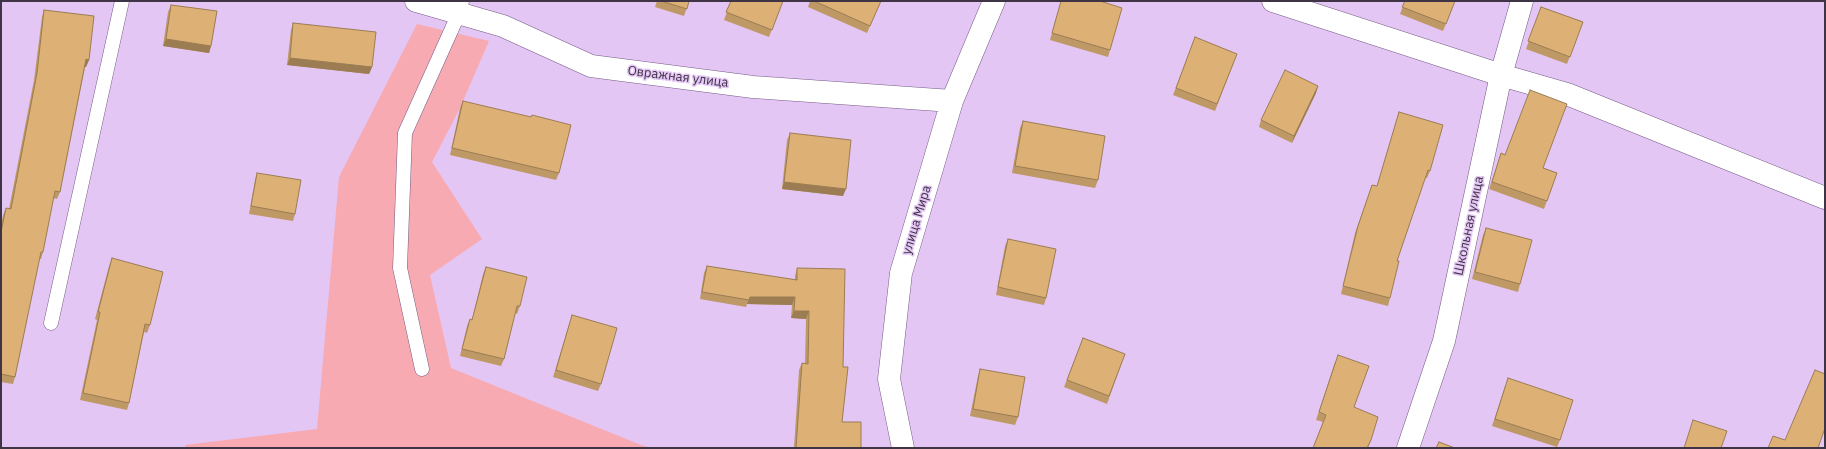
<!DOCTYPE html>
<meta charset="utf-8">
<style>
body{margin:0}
#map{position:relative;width:1826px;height:449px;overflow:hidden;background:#e4c6f5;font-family:"IBM Plex Sans",sans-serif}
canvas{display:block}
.frame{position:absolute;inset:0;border:2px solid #3f3446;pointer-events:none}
</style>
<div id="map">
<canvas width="1826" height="449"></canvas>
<div class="frame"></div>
</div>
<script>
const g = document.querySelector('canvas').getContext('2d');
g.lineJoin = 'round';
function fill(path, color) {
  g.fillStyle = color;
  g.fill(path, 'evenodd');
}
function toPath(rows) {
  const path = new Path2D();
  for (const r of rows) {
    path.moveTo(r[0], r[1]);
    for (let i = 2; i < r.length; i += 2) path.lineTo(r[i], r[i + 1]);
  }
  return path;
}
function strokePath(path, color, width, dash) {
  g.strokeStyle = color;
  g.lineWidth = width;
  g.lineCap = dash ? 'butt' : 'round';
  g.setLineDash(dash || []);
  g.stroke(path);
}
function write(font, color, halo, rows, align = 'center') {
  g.font = font + ' "IBM Plex Sans",sans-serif';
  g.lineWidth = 3;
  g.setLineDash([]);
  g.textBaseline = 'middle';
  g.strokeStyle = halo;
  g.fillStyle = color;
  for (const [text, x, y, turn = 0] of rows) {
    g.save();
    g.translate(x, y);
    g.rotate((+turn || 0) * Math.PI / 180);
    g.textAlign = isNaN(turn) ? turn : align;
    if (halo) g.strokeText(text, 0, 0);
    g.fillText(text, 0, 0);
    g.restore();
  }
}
const green = toPath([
 [417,24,489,41,460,108,432,162,482,239,430,275,451,368,641,445,653,448,186,448,185,445,317,429,339,177]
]);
const lane = toPath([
 [51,323,122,1],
 [422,369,400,268,405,133,459,13,462,1]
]);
const street = toPath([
 [416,1,503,26,591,66,753,87,952,101],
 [1273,1,1501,75,1567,94,1825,198],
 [903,448,889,379,901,273,952,101,994,1],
 [1408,448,1444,341,1501,75,1522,1]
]);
const wall = toPath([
 [657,1,689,1,684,16,655,7],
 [731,1,783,1,769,37,724,20],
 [810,1,881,1,867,33,808,7],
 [1061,1,1100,1,1110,50,1108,57,1050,40],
 [1405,1,1455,1,1443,31,1400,14],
 [171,5,211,46,209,53,163,46,168,12],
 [1541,7,1583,22,1567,64,1526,49],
 [44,10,89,60,86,67,85,67,60,192,57,199,53,198,43,252,41,259,39,259,15,377,13,384,1,382,1,225,3,215,6,208,9,209,34,80,42,17],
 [293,23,372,67,369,74,287,65,291,30],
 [1195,37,1237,54,1215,111,1173,95],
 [1318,86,1316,93,1292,143,1259,127,1261,120],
 [463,101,559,173,556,180,450,155,460,108],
 [1399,112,1430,171,1427,178,1425,178,1397,261,1390,298,1388,306,1341,294,1355,233,1372,185,1377,186],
 [1023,121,1098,180,1095,188,1012,173,1020,128],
 [790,133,843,196,782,189,787,140],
 [1501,153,1557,173,1544,209,1489,189],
 [257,173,295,214,293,221,249,214,255,180],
 [1486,228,1520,284,1518,292,1472,279,1483,235],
 [1008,239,1046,298,1044,305,996,295,1005,246],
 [112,258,150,325,147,333,144,332,129,403,127,410,80,400,97,320,95,319,109,266],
 [707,266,795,280,795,276,797,268,843,367,842,422,861,448,794,448,799,370,802,363,805,363,806,319,791,318,792,305,747,304,746,307,700,299,704,273],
 [486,267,520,306,517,314,515,313,504,359,501,366,460,356,467,326,470,319,472,320,483,274],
 [572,315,601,384,598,391,553,377],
 [1083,338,1125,354,1107,404,1064,387],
 [1335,362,1354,407,1371,440,1368,448,1313,448,1323,422,1316,420],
 [980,369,1018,417,1015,425,970,416,978,376],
 [1505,386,1560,440,1557,447,1492,426]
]);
const shadedWall = toPath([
 [166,39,211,46,209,53,163,46],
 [290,58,372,67,369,74,287,65],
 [86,59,89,60,86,67,83,66],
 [1318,86,1316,93,1292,143,1294,136],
 [784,182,846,189,843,196,782,189],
 [750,297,795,297,792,305,747,304],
 [794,311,809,311,806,319,791,318]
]);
const building = toPath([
 [661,1,689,1,687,9,661,1],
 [731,1,783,1,772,30,726,12,731,1],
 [814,1,881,1,870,26,814,1],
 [1061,1,1100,1,1122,8,1110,50,1052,33,1061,1],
 [1405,1,1455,1,1446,24,1402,7,1405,1],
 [171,5,217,11,211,46,166,39,171,5],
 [1541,7,1583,22,1570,57,1528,41,1541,7],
 [44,10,94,16,89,60,86,59,60,192,55,191,43,252,41,252,15,377,1,374,1,232,6,208,11,209,37,73,44,10],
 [293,23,376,32,372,67,290,58,293,23],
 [1195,37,1237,54,1217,104,1176,88,1195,37],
 [1285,70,1318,86,1294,136,1261,120,1285,70],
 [1530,90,1567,104,1543,168,1557,173,1547,201,1492,182,1501,153,1505,155,1530,90],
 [463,101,531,117,532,115,571,125,559,173,452,148,463,101],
 [1399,112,1443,125,1430,171,1428,170,1397,261,1399,261,1390,298,1343,286,1358,226,1372,185,1377,186,1399,112],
 [1023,121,1105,136,1098,180,1015,166,1023,121],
 [790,133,851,140,846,189,784,182,790,133],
 [257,173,301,180,295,214,251,206,257,173],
 [1486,228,1532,240,1520,284,1475,272,1486,228],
 [1008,239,1056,249,1046,298,998,287,1008,239],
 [112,258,163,272,150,325,145,324,129,403,83,393,100,312,98,312,112,258],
 [707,266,797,280,797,268,845,269,843,367,848,367,842,422,861,422,861,448,796,448,802,363,808,364,809,311,794,311,795,297,750,297,749,300,702,292,707,266],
 [486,267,527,277,520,306,517,306,504,359,462,349,470,319,472,320,486,267],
 [572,315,617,328,601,384,556,370,572,315],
 [1083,338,1125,354,1109,396,1067,380,1083,338],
 [1338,355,1369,366,1354,407,1378,417,1371,440,1367,448,1313,448,1326,415,1319,412,1338,355],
 [980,369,1025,377,1018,417,973,409,980,369],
 [1815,370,1825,374,1825,428,1818,448,1768,448,1773,436,1785,440,1815,370],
 [1508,378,1573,400,1560,440,1495,419,1508,378],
 [1693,420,1727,431,1721,448,1684,448,1693,420],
 [1439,442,1455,448,1436,448,1439,442]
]);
const streetNames = [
 ["Овражная улица",678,77,7],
 ["улица Мира",917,220,-73],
 ["Школьная улица",1469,226,-78]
];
fill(green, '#f7aab1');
strokePath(lane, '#755b84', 15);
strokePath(street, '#755b84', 23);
strokePath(lane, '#fff', 14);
strokePath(street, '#fff', 22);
fill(wall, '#be9865');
fill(shadedWall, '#9b7c53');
fill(building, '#ddb176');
strokePath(building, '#9b7c53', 1);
write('13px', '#3f3446', '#e4c6f5', streetNames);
</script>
